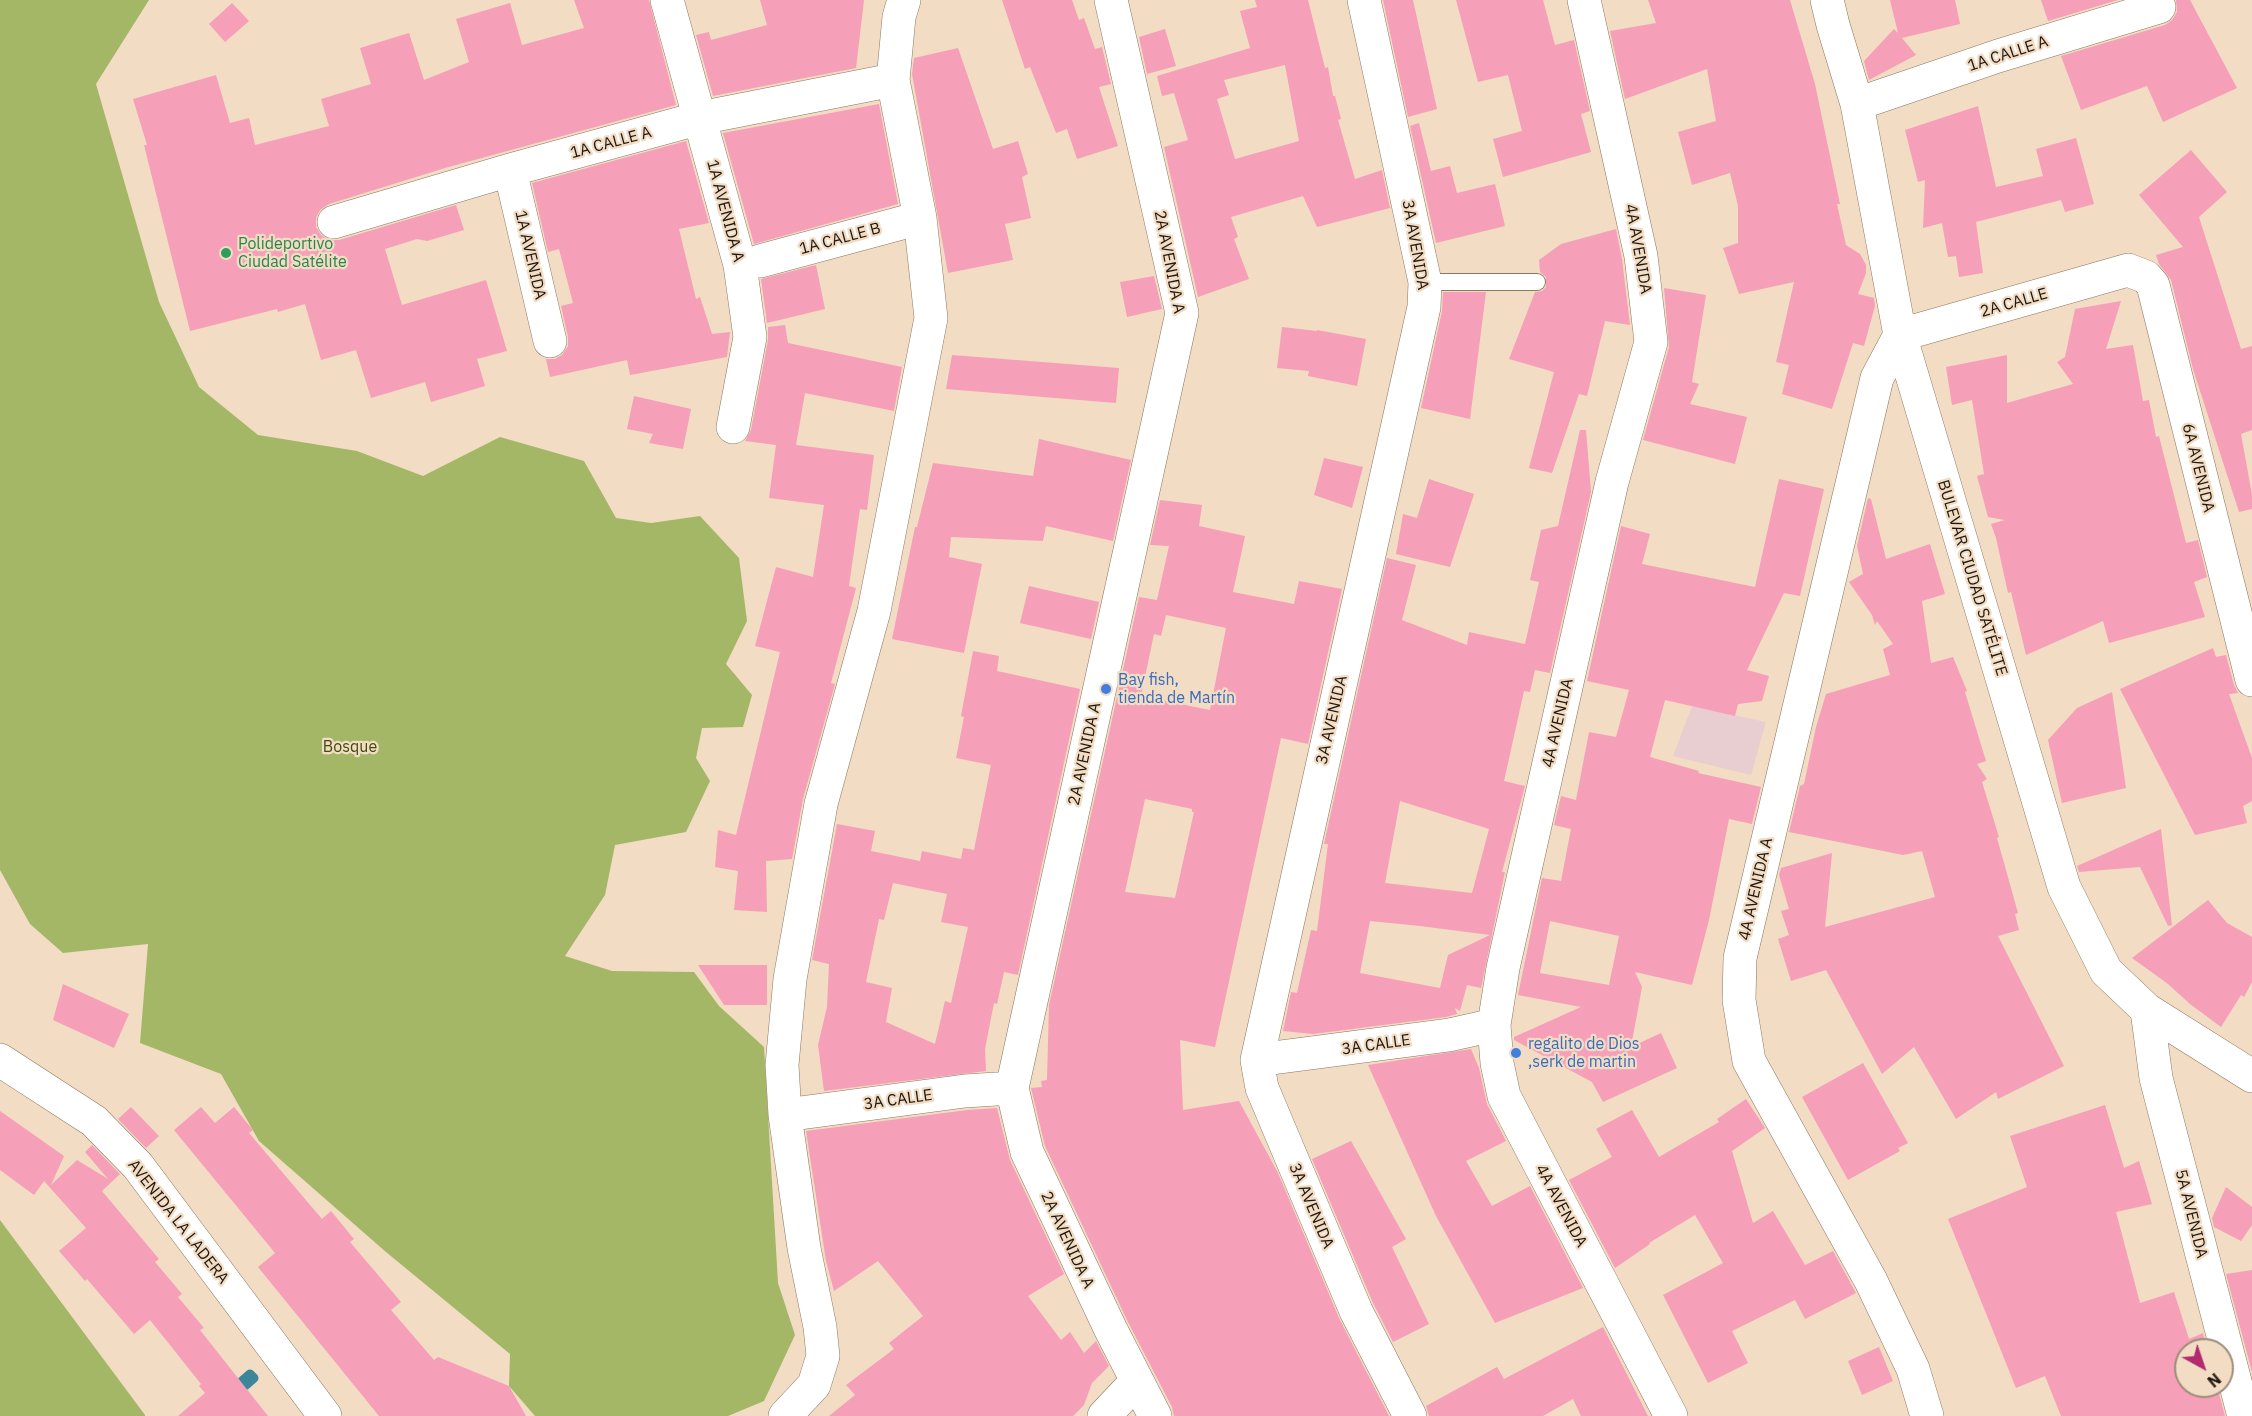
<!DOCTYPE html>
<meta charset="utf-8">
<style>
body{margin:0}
#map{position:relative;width:2252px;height:1416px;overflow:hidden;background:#f2dcc3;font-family:"IBM Plex Sans",sans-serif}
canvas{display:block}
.north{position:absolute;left:2174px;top:1338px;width:60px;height:60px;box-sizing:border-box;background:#f2dcc3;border:2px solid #9d8d7b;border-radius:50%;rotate:140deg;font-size:16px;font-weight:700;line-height:24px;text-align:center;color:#1e160e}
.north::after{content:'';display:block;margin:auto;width:21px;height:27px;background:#b22b6e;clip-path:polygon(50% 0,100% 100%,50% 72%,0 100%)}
</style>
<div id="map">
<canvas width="2252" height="1416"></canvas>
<div class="north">N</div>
</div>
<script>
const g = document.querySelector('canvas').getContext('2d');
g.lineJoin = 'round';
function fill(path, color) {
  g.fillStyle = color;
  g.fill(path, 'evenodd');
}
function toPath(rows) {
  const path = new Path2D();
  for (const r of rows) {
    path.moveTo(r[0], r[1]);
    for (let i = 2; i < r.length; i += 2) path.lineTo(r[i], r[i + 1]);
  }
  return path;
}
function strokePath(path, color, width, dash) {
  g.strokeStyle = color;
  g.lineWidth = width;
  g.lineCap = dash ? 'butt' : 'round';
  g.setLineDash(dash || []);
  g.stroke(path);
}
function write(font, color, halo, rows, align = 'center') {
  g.font = font + ' "IBM Plex Sans",sans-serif';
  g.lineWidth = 4.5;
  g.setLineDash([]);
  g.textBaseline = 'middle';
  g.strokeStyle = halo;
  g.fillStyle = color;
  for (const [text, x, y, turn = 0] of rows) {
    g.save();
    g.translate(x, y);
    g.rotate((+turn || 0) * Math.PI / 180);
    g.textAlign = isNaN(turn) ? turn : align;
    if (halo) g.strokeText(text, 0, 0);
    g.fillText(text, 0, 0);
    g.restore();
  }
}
const industrial = toPath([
 [1692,706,1766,722,1751,775,1673,756]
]);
const forest = toPath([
 [0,0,149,0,96,84,159,302,199,387,258,435,357,451,423,476,500,437,584,461,616,518,651,523,700,516,739,558,747,621,726,664,752,695,743,727,702,728,696,758,710,781,686,832,615,845,605,895,565,956,612,971,694,972,719,1006,764,1047,778,1283,795,1335,764,1401,728,1416,535,1416,509,1386,510,1354,386,1252,259,1141,221,1074,140,1043,148,944,63,953,30,924,0,870],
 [0,1220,145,1415,145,1416,0,1416]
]);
const stream = toPath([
 [250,1374,254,1378,246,1385,242,1381,250,1374]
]);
const building = toPath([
 [574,0,649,0,676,105,445,168,329,204,320,210,316,218,316,227,321,235,329,240,339,240,456,205,464,230,427,241,417,239,385,249,402,305,486,280,507,351,477,359,485,386,431,402,425,382,371,398,356,350,321,360,305,304,278,312,277,309,190,331,144,145,147,145,133,99,216,75,230,123,249,118,255,145,329,126,321,99,371,84,360,48,409,33,424,80,469,62,456,19,510,3,522,45,584,28],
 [760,0,864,0,856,68,713,96,696,35,709,32,711,40,767,25],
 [1002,0,1072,0,1079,20,1084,18,1095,49,1102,47,1111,84,1099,87,1118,146,1077,159,1067,129,1056,133,1030,67,1025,69],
 [1255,0,1308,0,1325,68,1328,67,1333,96,1335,96,1341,119,1338,120,1355,179,1382,170,1390,208,1317,227,1303,196,1231,217,1238,237,1234,239,1249,279,1198,297,1164,147,1188,140,1174,93,1162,96,1157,76,1250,48,1240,11,1257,7],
 [1285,65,1299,141,1235,159,1217,99,1229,95,1224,80],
 [1383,0,1413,0,1437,109,1408,117],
 [1456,0,1543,0,1555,45,1574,40,1590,111,1581,114,1591,152,1503,177,1493,139,1522,131,1508,75,1478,82],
 [1648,0,1790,0,1815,84,1840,204,1837,204,1846,245,1860,254,1866,265,1866,273,1858,294,1874,298,1875,306,1864,346,1853,343,1832,409,1782,394,1789,365,1776,362,1794,282,1739,294,1723,248,1738,243,1738,206,1730,173,1692,185,1678,132,1716,121,1707,69,1625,99,1610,31,1656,23],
 [1890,0,1955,0,1960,24,1902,38,1916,55,1869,80,1864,61,1894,29,1898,33],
 [2041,0,2118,0,2048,21],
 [2176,0,2190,0,2237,88,2163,122,2147,86,2081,110,2061,56,2165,25,2172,20,2177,12],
 [232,3,249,21,225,42,209,24],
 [1165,29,1176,66,1147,74,1139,37],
 [958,48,993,149,1018,141,1028,174,1022,177,1031,218,1005,224,1013,260,948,273,912,74,914,58],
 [879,104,898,204,754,244,723,133],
 [1978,106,1996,187,2043,176,2036,149,2076,138,2094,204,2065,212,2061,200,1976,222,1983,273,1959,277,1956,256,1948,257,1942,223,1923,228,1925,180,1918,182,1905,130],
 [1419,123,1431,171,1450,166,1457,193,1495,184,1505,226,1436,243,1410,126],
 [686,141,709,223,679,229,696,299,700,297,712,334,730,332,727,357,630,375,627,360,550,377,546,359,555,359,562,355,568,346,568,337,561,306,573,303,559,249,548,252,532,183],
 [2191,150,2227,192,2199,217,2241,349,2252,346,2252,430,2241,434,2252,495,2252,509,2239,512,2193,369,2171,280,2159,264,2156,255,2183,247,2139,195],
 [1616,229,1622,259,1630,325,1605,321,1587,396,1579,394,1552,473,1529,468,1554,372,1509,359,1535,292,1542,291,1546,287,1546,277,1540,272,1539,260,1561,244],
 [816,265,825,309,767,323,761,279],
 [1154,276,1162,309,1127,317,1120,282],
 [1664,288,1706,295,1692,382,1699,384,1690,404,1747,417,1735,464,1643,440,1669,347],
 [1443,292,1486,292,1470,419,1421,408,1442,311],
 [2121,301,2106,349,2133,345,2143,401,2149,400,2156,437,2159,436,2186,543,2198,540,2207,577,2194,582,2205,617,2109,643,2103,621,2026,655,2011,592,2008,593,1996,538,1991,524,2005,520,1988,517,1977,476,1984,474,1972,400,1952,405,1946,367,2007,355,2007,403,2073,384,2057,362,2065,357,2075,309],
 [785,325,788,343,902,367,894,411,805,393,796,445,874,455,867,510,860,509,849,586,856,588,831,683,835,684,803,799,792,859,766,861,767,912,734,910,738,871,715,867,718,830,736,835,780,652,755,646,776,567,813,577,824,505,769,498,776,445,745,441,751,430,768,340,768,327],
 [1282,327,1317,331,1317,330,1366,339,1357,386,1308,376,1309,371,1277,368],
 [952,355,1119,368,1116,403,946,389],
 [634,396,691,409,683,449,649,443,653,434,627,429],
 [1580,430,1586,430,1591,492,1550,673,1535,670,1530,692,1524,691,1504,781,1525,786,1502,872,1505,872,1481,988,1467,985,1460,1011,1455,1008,1457,1014,1446,1017,1313,1034,1283,1031,1291,992,1297,993,1311,930,1317,931,1328,844,1324,844,1387,558,1416,565,1402,620,1467,645,1469,632,1525,644,1539,582,1530,580,1541,530,1558,526],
 [1400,801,1489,829,1472,893,1385,883],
 [1370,921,1420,926,1490,935,1448,955,1440,988,1360,973],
 [1039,439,1131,460,1113,541,1046,526,1043,541,951,537,949,557,982,564,964,653,892,639,915,527,917,527,933,463,1033,476],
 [1324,458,1363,467,1352,508,1314,495],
 [1429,479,1474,494,1450,567,1396,554,1403,514,1417,518],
 [1779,479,1824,489,1800,596,1784,593,1747,670,1769,676,1762,701,1738,704,1735,716,1665,700,1650,757,1699,771,1698,773,1761,787,1752,824,1729,819,1709,920,1692,985,1635,972,1642,987,1631,1047,1661,1033,1677,1068,1603,1102,1592,1082,1514,1040,1514,1037,1581,1007,1518,995,1542,878,1561,881,1571,829,1554,825,1561,796,1576,800,1589,732,1616,737,1629,690,1587,681,1621,526,1650,534,1642,564,1755,587],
 [1550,921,1619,936,1609,985,1540,973],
 [1868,498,1871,499,1886,559,1930,544,1945,594,1922,601,1931,663,1953,657,1967,691,1965,692,1986,761,1977,764,1987,779,1982,782,1999,837,1997,838,2018,913,2015,914,2019,930,1998,936,2064,1066,1998,1099,1996,1092,1956,1119,1914,1047,1882,1074,1826,970,1791,981,1778,939,1789,935,1781,911,1789,909,1779,875,1781,868,1832,853,1825,927,1935,897,1922,851,1903,855,1789,832,1800,786,1804,784,1816,727,1826,694,1890,675,1883,649,1893,644,1877,621,1875,625,1872,615,1849,582,1863,574,1857,546],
 [1160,500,1202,505,1199,526,1245,536,1233,592,1294,604,1299,581,1342,589,1308,744,1281,738,1215,1047,1180,1040,1183,1110,1239,1101,1278,1173,1339,1318,1389,1416,1174,1416,1172,1407,1127,1320,1045,1146,1031,1088,1042,1087,1041,1081,1047,1080,1049,1005,1139,597,1157,600,1169,546,1150,545],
 [1166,615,1226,628,1210,710,1141,696,1154,634,1161,636],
 [1145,799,1192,809,1192,812,1194,812,1175,898,1125,892],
 [1029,586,1099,602,1091,639,1020,623],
 [2213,648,2216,657,2226,655,2234,685,2238,693,2229,694,2252,758,2252,801,2243,806,2247,823,2195,835,2120,689],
 [973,651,999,656,997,671,1080,689,1018,975,1004,972,997,1004,994,1003,985,1049,986,1071,824,1091,818,1045,827,1007,829,964,812,960,837,824,875,831,871,851,920,861,922,851,961,859,963,848,974,850,991,765,956,758,964,717,961,716],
 [893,883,947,894,941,922,968,927,951,1003,945,1001,935,1044,886,1022,892,988,866,982,879,919,884,920],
 [2112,692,2126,788,2062,803,2048,740,2077,708],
 [2161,829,2172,925,2168,926,2140,867,2079,872,2077,866],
 [2208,900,2227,923,2252,937,2252,982,2244,997,2241,995,2221,1027,2190,1004,2168,984,2132,958],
 [698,965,767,965,767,1005,724,1005],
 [63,984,129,1014,114,1048,53,1020],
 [1471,1049,1479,1068,1487,1104,1506,1141,1466,1161,1492,1206,1530,1186,1583,1288,1495,1323,1436,1216,1368,1065],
 [1863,1063,1908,1143,1898,1148,1900,1151,1848,1180,1802,1097],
 [1746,1099,1765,1128,1732,1151,1753,1223,1773,1211,1805,1265,1833,1251,1856,1293,1805,1319,1795,1300,1732,1331,1748,1363,1708,1383,1663,1295,1723,1263,1695,1215,1649,1243,1650,1244,1615,1268,1569,1180,1612,1157,1596,1129,1632,1110,1659,1157,1719,1122,1717,1119],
 [2105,1105,2124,1168,2139,1161,2152,1204,2116,1212,2140,1303,2174,1292,2189,1339,2203,1333,2207,1350,2186,1350,2186,1386,2217,1386,2225,1416,2061,1416,2045,1376,2016,1388,1948,1219,2027,1187,2010,1136],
 [131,1107,159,1136,146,1148,118,1119],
 [201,1107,215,1123,234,1107,253,1130,249,1133,322,1219,331,1211,354,1239,350,1242,401,1302,391,1310,434,1360,438,1357,509,1386,526,1416,379,1416,258,1267,275,1253,174,1130],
 [997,1108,1010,1160,1064,1274,1028,1296,1061,1340,1070,1332,1084,1353,1096,1341,1109,1366,1092,1383,1084,1405,1073,1416,829,1416,855,1395,846,1385,894,1349,889,1343,923,1316,878,1261,834,1291,826,1261,806,1131,967,1110],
 [0,1111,64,1156,51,1185,77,1160,108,1179,85,1152,92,1145,120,1174,102,1191,159,1259,155,1262,182,1294,178,1297,204,1328,200,1330,268,1416,178,1416,205,1393,199,1386,201,1384,150,1320,134,1334,87,1279,85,1281,59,1251,86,1228,44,1181,34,1195,0,1170],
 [1351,1141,1406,1239,1392,1247,1429,1324,1393,1342,1373,1303,1312,1159],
 [2226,1187,2252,1207,2252,1225,2241,1241,2214,1227,2212,1218],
 [2252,1270,2252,1372,2226,1274],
 [1603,1327,1648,1416,1581,1416,1573,1399,1543,1416,1429,1416,1426,1406,1497,1367,1504,1379],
 [1879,1347,1893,1381,1862,1395,1848,1361]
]);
const service = toPath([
 [1425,282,1537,282]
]);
const minor = toPath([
 [667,0,740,265,750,337,733,427],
 [1111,0,1182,313,1012,1088,1027,1152,1110,1328,1155,1416],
 [1364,0,1425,282,1424,307,1257,1060,1262,1088,1356,1311,1410,1416],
 [1584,0,1641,256,1651,342,1612,482,1503,968,1494,1025,1497,1063,1504,1096,1671,1416],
 [1827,0,1833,25,1857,104,1900,335,1877,378,1740,958,1739,1000,1749,1061,1871,1281,1913,1369,1927,1416],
 [1857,104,1998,56,2159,7],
 [510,170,550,341],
 [334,222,510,170,700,118,893,80],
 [760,261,920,218],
 [2147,1010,2156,1078,2244,1416],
 [0,1060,94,1121,138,1166,325,1416],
 [1257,1060,1449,1035,1494,1025],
 [785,1115,965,1091,1012,1088],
 [785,1416,814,1385,823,1356,820,1327,804,1248,785,1115,782,1065,790,979,821,804,874,611,931,318,920,218,893,80,899,17,904,0],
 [1104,1416,1136,1382]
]);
const tertiary = toPath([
 [2252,680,2153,285,2146,277,2128,270,1900,335,2064,887,2106,971,2147,1010,2252,1076]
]);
const markers = [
 [226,253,6,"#2e9e5b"],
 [1106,689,6,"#3f7fe0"],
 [1516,1053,6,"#3f7fe0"]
];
const streetNames = [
 ["1A CALLE A",2008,54,-18],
 ["1A CALLE A",611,143,-15],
 ["1A AVENIDA A",725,211,75],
 ["1A CALLE B",840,239,-15],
 ["3A AVENIDA",1415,245,80],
 ["4A AVENIDA",1638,249,80],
 ["1A AVENIDA",530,255,77],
 ["2A AVENIDA A",1169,262,79],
 ["2A CALLE",2014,303,-16],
 ["6A AVENIDA",2198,468,76],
 ["BULEVAR CIUDAD SATÉLITE",1972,578,73],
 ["3A AVENIDA",1332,720,-77],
 ["4A AVENIDA",1558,723,-77],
 ["2A AVENIDA A",1085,754,-78],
 ["4A AVENIDA A",1756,889,-77],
 ["3A CALLE",1376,1045,-8],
 ["3A CALLE",898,1100,-8],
 ["3A AVENIDA",1311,1206,67],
 ["4A AVENIDA",1561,1206,62],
 ["5A AVENIDA",2191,1214,76],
 ["AVENIDA LA LADERA",178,1222,52],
 ["2A AVENIDA A",1067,1240,65]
];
const leisureNames = [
 ["Polideportivo",238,244],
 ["Ciudad Satélite",238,262]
];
const shopNames = [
 ["Bay fish,",1118,680],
 ["tienda de Martín",1118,698],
 ["regalito de Dios",1528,1044],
 [",serk de martin",1528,1062]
];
const parkNames = [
 ["Bosque",350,747]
];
fill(industrial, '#e9ced1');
fill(forest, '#a4b766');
strokePath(stream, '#3b8799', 9);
fill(building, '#f69fb9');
strokePath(service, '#8b7761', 18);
strokePath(minor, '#8b7761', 34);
strokePath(tertiary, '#8b7761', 34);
strokePath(service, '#fff', 16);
strokePath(minor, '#fff', 33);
strokePath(tertiary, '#fff', 33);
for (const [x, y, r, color] of markers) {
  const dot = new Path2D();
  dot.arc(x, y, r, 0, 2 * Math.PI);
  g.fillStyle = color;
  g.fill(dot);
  strokePath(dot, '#f2dcc3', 2);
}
write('16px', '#1e160e', '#f2dcc3', streetNames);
write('16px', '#27864d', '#f2dcc3', leisureNames, 'left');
write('16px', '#366cbe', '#f2dcc3', shopNames, 'left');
write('16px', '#404c0f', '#f2dcc3', parkNames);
</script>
